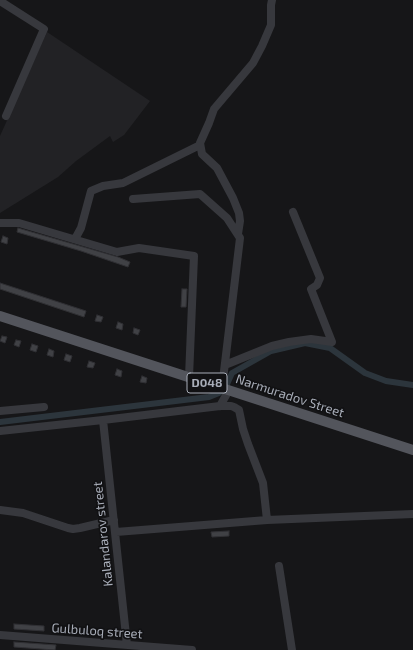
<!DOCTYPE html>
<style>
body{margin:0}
canvas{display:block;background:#161618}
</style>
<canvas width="413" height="650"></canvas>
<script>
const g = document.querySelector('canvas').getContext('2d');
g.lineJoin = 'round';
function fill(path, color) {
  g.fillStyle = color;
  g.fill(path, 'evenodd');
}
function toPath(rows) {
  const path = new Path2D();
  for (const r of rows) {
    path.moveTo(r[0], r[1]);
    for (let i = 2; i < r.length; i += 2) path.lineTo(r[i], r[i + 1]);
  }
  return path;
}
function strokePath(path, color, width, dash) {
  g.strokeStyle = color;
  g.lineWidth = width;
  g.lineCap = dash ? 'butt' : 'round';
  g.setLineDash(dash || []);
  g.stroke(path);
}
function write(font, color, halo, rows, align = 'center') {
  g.font = font + ' "Exo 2",sans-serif';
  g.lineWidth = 3.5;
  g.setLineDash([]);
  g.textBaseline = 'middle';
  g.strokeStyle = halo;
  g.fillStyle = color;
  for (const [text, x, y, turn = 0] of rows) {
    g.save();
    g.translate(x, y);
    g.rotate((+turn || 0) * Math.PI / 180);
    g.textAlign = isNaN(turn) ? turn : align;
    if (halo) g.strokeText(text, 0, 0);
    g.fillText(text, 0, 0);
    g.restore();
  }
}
const built = toPath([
 [47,32,150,101,124,135,113,142,110,136,76,161,58,177,0,213,0,136]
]);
const canal = toPath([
 [227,384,232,373,271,351,305,343,330,348,365,373,386,381,413,385],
 [0,422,209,397,219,393]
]);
const building = toPath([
 [18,228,118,257,130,262,128,267,81,251,17,232,18,228],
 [3,236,8,238,7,244,1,242,3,236],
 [0,283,86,311,84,317,0,289,0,283],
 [182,289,187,289,186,307,181,307,182,289],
 [97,315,103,317,101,322,95,321,97,315],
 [118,322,123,324,122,330,116,328,118,322],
 [134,328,140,330,138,335,133,333,134,328],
 [2,336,7,337,5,343,0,341,2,336],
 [16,340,21,341,19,347,14,345,16,340],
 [32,344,38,346,36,352,30,350,32,344],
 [49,349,54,351,53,357,47,355,49,349],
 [66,354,72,356,70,362,64,360,66,354],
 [89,361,95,363,93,368,87,367,89,361],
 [117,369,122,371,121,377,115,375,117,369],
 [142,376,147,378,146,383,140,382,142,376],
 [229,531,229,536,212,537,211,532,229,531],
 [14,624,44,626,44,631,14,629,14,624],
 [14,642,56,645,55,650,14,647,14,642]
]);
const minor = toPath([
 [0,1,44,29,6,116],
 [133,199,200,194,227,218,240,238,222,388],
 [0,223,19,223,117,252,139,248,194,256,189,377],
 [238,234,240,221,239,213,233,198,217,168,202,154,200,143,209,123,214,109,253,63,262,46,271,25,271,5,272,0],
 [75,239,81,228,91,191,103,186,123,183,200,145],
 [225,365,272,346,289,342,311,339,332,342,311,289,317,285,320,278,293,212],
 [220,406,229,390],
 [0,411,44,407],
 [103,420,127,645],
 [0,431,103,420,220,406,231,406,234,407,239,410,243,429,248,444,263,483,267,520],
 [0,510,23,513,68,528,73,529,80,528,114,520],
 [116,532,267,520,413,514],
 [279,566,292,650],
 [0,635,192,650]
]);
const major = toPath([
 [0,316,413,450]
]);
const shields = [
 [207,383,40]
];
const shieldNames = [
 ["D048",207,383]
];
const streetNames = [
 ["Narmuradov Street",290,396,18],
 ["Kalandarov street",103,534,-96],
 ["Gulbuloq street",97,631,4]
];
fill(built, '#222225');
strokePath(canal, '#2c353c', 6);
fill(building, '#404145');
strokePath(building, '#303034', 1);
strokePath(minor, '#37383d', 8);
strokePath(major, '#53555c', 10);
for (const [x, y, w] of shields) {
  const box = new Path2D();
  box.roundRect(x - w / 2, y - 10, w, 20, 3);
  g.fillStyle = '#111113';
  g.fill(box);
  strokePath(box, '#a8adb8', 1);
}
write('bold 12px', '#a8adb8', null, shieldNames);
write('13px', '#a8adb8', '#111113', streetNames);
</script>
